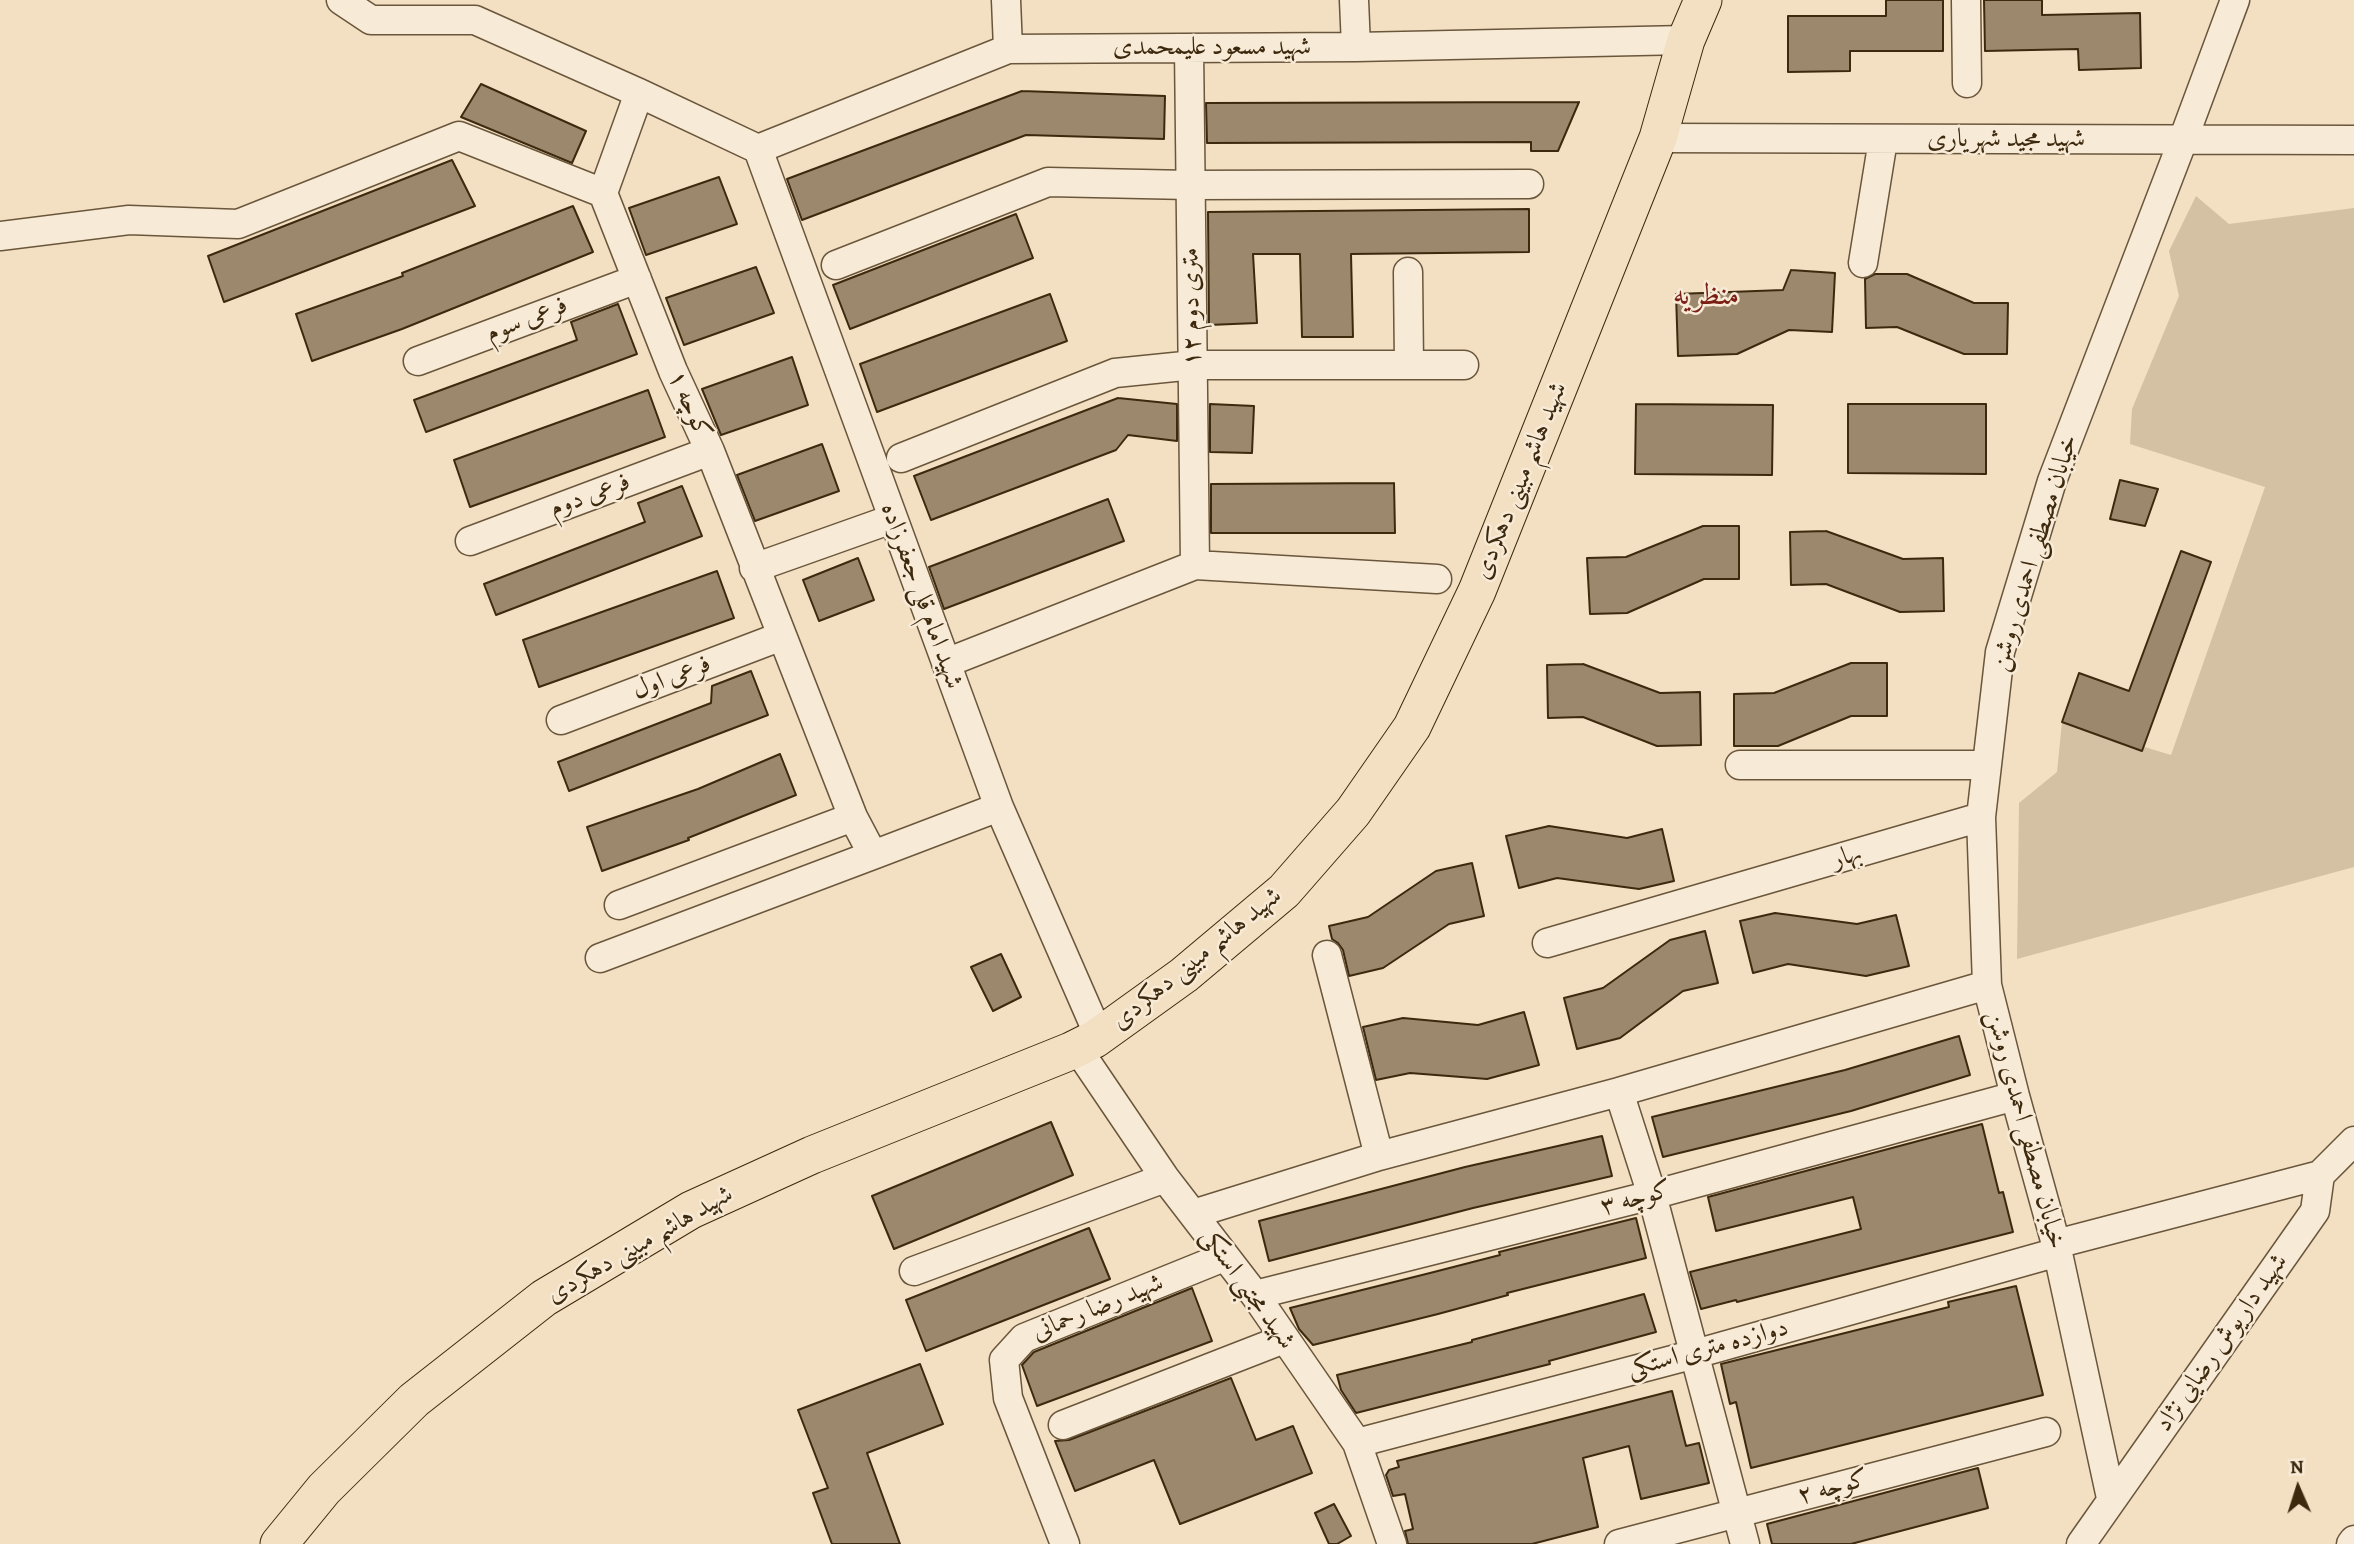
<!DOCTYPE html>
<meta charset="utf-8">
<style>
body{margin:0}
#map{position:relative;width:2354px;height:1544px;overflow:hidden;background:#f3dfc2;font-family:Alegreya,serif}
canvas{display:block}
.north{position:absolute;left:2263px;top:1453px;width:70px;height:70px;-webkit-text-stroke:5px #f7ead7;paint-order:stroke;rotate:357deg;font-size:19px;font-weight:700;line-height:28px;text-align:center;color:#3d290e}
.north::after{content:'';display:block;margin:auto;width:24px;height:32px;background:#3d290e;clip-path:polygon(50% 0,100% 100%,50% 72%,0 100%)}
</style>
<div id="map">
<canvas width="2354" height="1544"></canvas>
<div class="north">N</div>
</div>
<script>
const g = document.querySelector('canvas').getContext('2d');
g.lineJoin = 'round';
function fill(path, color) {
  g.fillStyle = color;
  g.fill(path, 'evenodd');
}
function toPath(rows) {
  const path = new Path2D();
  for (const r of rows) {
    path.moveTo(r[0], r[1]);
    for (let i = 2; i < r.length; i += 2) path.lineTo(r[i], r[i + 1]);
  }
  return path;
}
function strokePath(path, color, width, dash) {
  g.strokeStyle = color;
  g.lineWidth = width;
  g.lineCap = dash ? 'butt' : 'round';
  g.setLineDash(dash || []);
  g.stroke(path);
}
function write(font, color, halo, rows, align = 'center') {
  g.font = font + ' Alegreya,Amiri,serif';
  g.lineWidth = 5;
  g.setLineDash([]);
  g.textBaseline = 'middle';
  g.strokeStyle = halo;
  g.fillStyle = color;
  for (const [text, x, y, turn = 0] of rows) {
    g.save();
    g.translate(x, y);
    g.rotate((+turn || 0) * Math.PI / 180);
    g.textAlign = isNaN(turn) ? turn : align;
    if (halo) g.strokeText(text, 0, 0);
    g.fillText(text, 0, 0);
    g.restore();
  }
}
const green = toPath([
 [2196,196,2229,224,2354,208,2354,867,2017,959,2019,803,2057,772,2062,722,2171,755,2265,487,2130,444,2132,409,2179,296,2169,251]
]);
const building = toPath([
 [1886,0,1943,0,1943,51,1850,51,1850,71,1788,72,1788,16,1886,16,1886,0],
 [1984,0,2042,0,2042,15,2140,13,2141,68,2079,70,2078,49,1985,51,1984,0],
 [481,84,586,131,572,163,461,117,481,84],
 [1022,91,1165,96,1164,139,1026,135,802,220,787,179,1022,91],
 [1579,102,1558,151,1531,151,1531,142,1207,143,1206,103,1579,102],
 [452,160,475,206,224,302,208,256,452,160],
 [719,177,737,224,646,255,629,208,719,177],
 [573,206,593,252,402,329,312,361,296,314,403,276,402,273,573,206],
 [1529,209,1529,252,1351,254,1353,337,1302,337,1300,254,1253,254,1257,323,1209,325,1208,212,1529,209],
 [1016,214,1033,258,850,329,833,285,1016,214],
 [756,267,774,313,684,345,666,298,756,267],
 [1791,270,1835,273,1832,332,1789,330,1737,354,1678,356,1676,294,1783,290,1791,270],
 [1875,274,1907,274,1974,303,2008,303,2007,354,1964,354,1897,327,1866,328,1865,279,1875,274],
 [1050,294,1067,341,877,412,860,364,1050,294],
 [618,304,637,354,426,432,414,400,577,340,571,322,618,304],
 [792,357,808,405,721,435,702,389,792,357],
 [648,390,665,437,470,507,454,460,648,390],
 [1118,398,1177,404,1177,441,1128,435,1116,450,931,520,914,476,1118,398],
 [1210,404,1254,406,1252,453,1210,452,1210,404],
 [1636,404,1773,405,1772,475,1635,474,1636,404],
 [1848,404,1986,404,1986,474,1848,473,1848,404],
 [822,444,839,491,755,521,737,475,822,444],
 [2120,480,2158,489,2145,526,2110,519,2120,480],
 [1394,483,1395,533,1211,533,1211,484,1394,483],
 [682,486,702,536,496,615,484,584,645,522,638,503,682,486],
 [1108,499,1124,541,944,609,929,567,1108,499],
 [1703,526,1739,526,1739,579,1704,579,1627,613,1590,614,1587,558,1626,557,1703,526],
 [1826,531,1903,559,1943,558,1944,611,1900,612,1826,584,1791,585,1790,532,1826,531],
 [2181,551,2211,562,2142,751,2062,722,2079,673,2129,691,2181,551],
 [858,558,874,600,819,621,803,580,858,558],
 [717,571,734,618,539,687,523,640,717,571],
 [1851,663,1887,663,1887,716,1851,716,1778,746,1734,746,1734,694,1774,693,1851,663],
 [1583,664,1660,693,1700,692,1701,745,1657,746,1583,717,1548,718,1547,665,1583,664],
 [751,671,768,715,569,791,558,762,711,703,712,686,751,671],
 [780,754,796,795,688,838,689,840,602,871,587,827,698,789,780,754],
 [1549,826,1627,838,1662,829,1674,881,1639,889,1557,878,1519,888,1506,836,1549,826],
 [1472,863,1484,916,1449,924,1383,968,1349,976,1343,950,1338,943,1332,939,1329,926,1368,917,1436,871,1472,863],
 [1775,913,1857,924,1896,915,1909,966,1866,976,1788,964,1753,973,1740,921,1775,913],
 [1705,931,1718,983,1683,991,1620,1038,1577,1049,1564,998,1603,988,1670,940,1705,931],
 [1001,954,1021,997,993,1011,971,967,1001,954],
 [1524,1012,1539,1065,1487,1079,1410,1073,1376,1080,1363,1027,1403,1018,1478,1025,1524,1012],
 [1959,1036,1970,1075,1851,1111,1663,1157,1652,1117,1845,1070,1959,1036],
 [1051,1122,1073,1175,894,1249,872,1196,1051,1122],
 [1982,1124,1999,1193,2003,1192,2013,1232,1737,1302,1736,1300,1701,1309,1690,1272,1861,1229,1853,1197,1716,1231,1708,1197,1982,1124],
 [1602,1136,1612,1176,1473,1208,1269,1261,1259,1221,1465,1167,1602,1136],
 [1636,1218,1646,1258,1507,1293,1508,1295,1438,1314,1313,1345,1299,1329,1290,1308,1430,1273,1500,1255,1499,1252,1636,1218],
 [1089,1228,1110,1279,926,1351,906,1300,1089,1228],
 [2016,1286,2043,1395,1751,1468,1736,1402,1730,1404,1721,1364,1949,1307,1948,1302,2016,1286],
 [1192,1288,1212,1341,1037,1406,1022,1365,1034,1352,1192,1288],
 [1644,1294,1656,1332,1549,1361,1550,1364,1356,1413,1341,1390,1337,1375,1472,1342,1472,1340,1644,1294],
 [920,1364,943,1424,867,1453,900,1544,832,1544,813,1493,828,1488,798,1410,920,1364],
 [1231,1378,1256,1440,1293,1426,1312,1473,1180,1524,1154,1460,1075,1491,1055,1441,1069,1440,1231,1378],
 [1672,1391,1686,1446,1699,1443,1709,1483,1641,1499,1629,1446,1583,1458,1598,1527,1532,1544,1408,1544,1405,1531,1413,1529,1405,1494,1393,1496,1386,1475,1389,1470,1399,1467,1397,1461,1672,1391],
 [1978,1468,1988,1508,1851,1544,1772,1544,1767,1524,1978,1468],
 [1334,1504,1351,1536,1337,1544,1329,1544,1315,1513,1334,1504]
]);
const minor = toPath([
 [341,0,371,20,475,20,639,93,758,149],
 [1006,0,1008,49],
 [1354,0,1356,47],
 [1966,0,1967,83],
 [1189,48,1195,565],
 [1658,138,2354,140],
 [758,149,999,807,1099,1036],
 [758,149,1008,49,1356,47,1686,40],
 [603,193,639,93],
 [0,236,129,220,238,224,459,136,603,193,673,371,710,451,853,817,873,855,999,807],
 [1863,263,1883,140],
 [836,265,1048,182,1189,185,1529,184],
 [1408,272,1409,365],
 [418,361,637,279],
 [901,458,1115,373,1194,365,1464,365],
 [470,541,710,451],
 [754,568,892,519],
 [946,663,1195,565,1437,579],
 [561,720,782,636],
 [1740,765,1987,765],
 [619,905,853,817],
 [1547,943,1981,817],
 [1327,955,1379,1156],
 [600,958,873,855],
 [1077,1048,1165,1178,1255,1295,1357,1443,1392,1544],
 [1619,1092,1652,1195,1745,1544],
 [1193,1214,1379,1156,1619,1092,1987,985],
 [2056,1244,2320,1175],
 [914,1271,1165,1178],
 [1255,1295,1652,1195,2015,1096],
 [1063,1425,1284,1339],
 [1357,1443,1695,1354,2058,1252],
 [2111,1498,2056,1244,2015,1096,1987,985,1981,817,2000,652,2052,481,2183,140,2235,0],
 [1065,1544,1008,1398,1004,1360,1024,1338,1224,1257],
 [1619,1544,2046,1432],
 [2081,1544,2315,1211,2320,1175,2354,1141],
 [2351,1544,2354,1540]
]);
const major = toPath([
 [279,1544,324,1489,414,1400,544,1298,691,1210,812,1155,1071,1051,1095,1039,1184,975,1284,891,1353,812,1412,727,1477,591,1658,138,1686,40,1703,0]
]);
const streetNames = [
 ["شهید مسعود علیمحمدی",1212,48],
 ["شهید مجید شهریاری",2006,140],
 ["۱۲ متری دوم",1192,307,-91],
 ["فرعی سوم",527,320,-21],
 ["کوچه ۱",689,405,66],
 ["شهید هاشم مبینی دهکردی",1521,481,-68],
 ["فرعی دوم",590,496,-20],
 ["خیابان مصطفی احمدی روشن",2035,553,-73],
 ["شهید امام قلی جعفرزاده",921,596,70],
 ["فرعی اول",672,678,-21],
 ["بهار",1847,857,-17],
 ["شهید هاشم مبینی دهکردی",1197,959,-39],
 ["خیابان مصطفی احمدی روشن",2025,1130,75],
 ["کوچه ۳",1636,1199,-15],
 ["شهید هاشم مبینی دهکردی",640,1245,-30],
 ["شهید مجتبی استکی",1247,1289,54],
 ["شهید رضا رحمانی",1098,1308,-22],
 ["شهید داریوش رضایی نژاد",2222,1343,-55],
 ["دوازده متری استکی",1708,1349,-15],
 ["کوچه ۲",1833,1488,-15]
];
const quarterNames = [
 ["منظریه",1706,297]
];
fill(green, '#d4c0a3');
fill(building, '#9c886c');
strokePath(building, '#3d290e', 2);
strokePath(minor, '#6a563b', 31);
strokePath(major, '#3d290e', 39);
strokePath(minor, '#f7ead7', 28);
strokePath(major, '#f3dfc2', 37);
write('26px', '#3d290e', '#f7ead7', streetNames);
write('30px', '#7a1f14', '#f7ead7', quarterNames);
</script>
